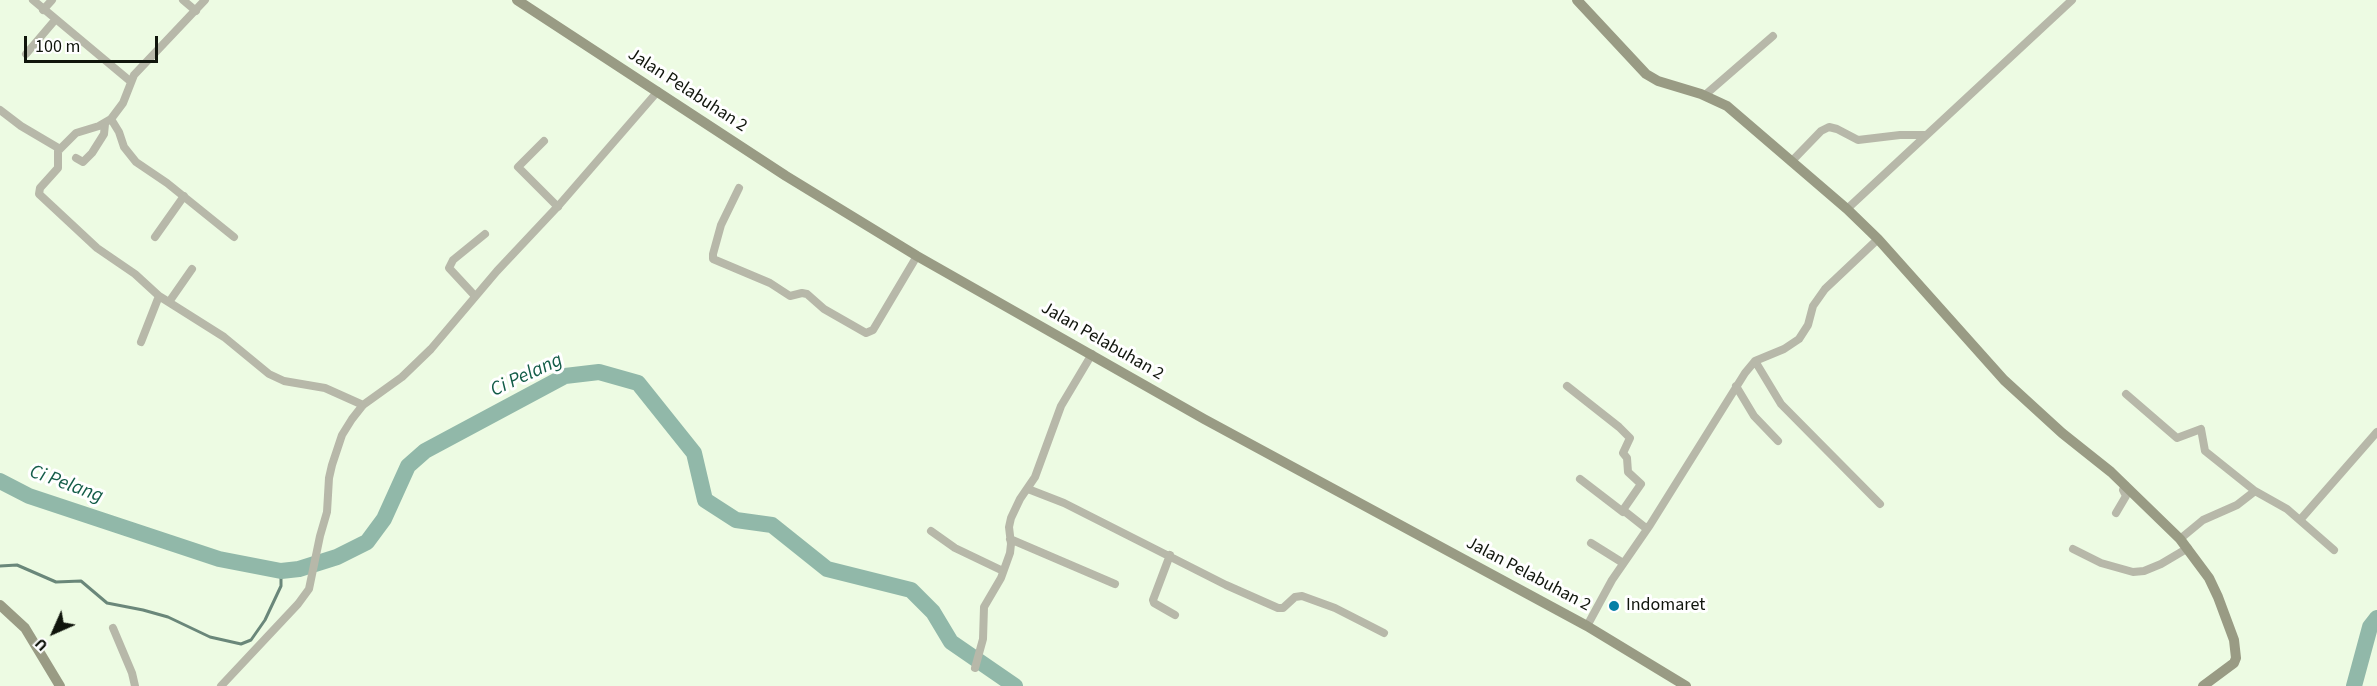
<!DOCTYPE html>
<style>
body{margin:0}
#map{position:relative;width:2377px;height:686px;overflow:hidden;background:#edfbe3;font-family:"Source Sans 3",sans-serif}
canvas{display:block}
.north{position:absolute;left:24px;top:602px;width:60px;height:60px;-webkit-text-stroke:4px #fff;paint-order:stroke;rotate:225deg;font-size:16px;font-weight:700;line-height:24px;text-align:center;color:#10150c}
.north::after{content:'';display:block;margin:auto;width:21px;height:27px;background:#10150c;clip-path:polygon(50% 0,100% 100%,50% 72%,0 100%)}
.scale{position:absolute;left:24px;top:36px;width:134px;height:27px;box-sizing:border-box;border:3px solid #10150c;border-top:0;padding-left:8px;font-size:18px;line-height:21px;white-space:nowrap;color:#10150c;-webkit-text-stroke:4px #fff;paint-order:stroke}
</style>
<div id="map">
<canvas width="2377" height="686"></canvas>
<div class="north">U</div>
<div class="scale">100 m</div>
</div>
<script>
const g = document.querySelector('canvas').getContext('2d');
g.lineJoin = 'round';
function toPath(rows) {
  const path = new Path2D();
  for (const r of rows) {
    path.moveTo(r[0], r[1]);
    for (let i = 2; i < r.length; i += 2) path.lineTo(r[i], r[i + 1]);
  }
  return path;
}
function strokePath(path, color, width, dash) {
  g.strokeStyle = color;
  g.lineWidth = width;
  g.lineCap = dash ? 'butt' : 'round';
  g.setLineDash(dash || []);
  g.stroke(path);
}
function write(font, color, halo, rows, align = 'center') {
  g.font = font + ' "Source Sans 3",sans-serif';
  g.lineWidth = 6;
  g.setLineDash([]);
  g.textBaseline = 'middle';
  g.strokeStyle = halo;
  g.fillStyle = color;
  for (const [text, x, y, turn = 0] of rows) {
    g.save();
    g.translate(x, y);
    g.rotate((+turn || 0) * Math.PI / 180);
    g.textAlign = isNaN(turn) ? turn : align;
    if (halo) g.strokeText(text, 0, 0);
    g.fillText(text, 0, 0);
    g.restore();
  }
}
const stream = toPath([
 [0,566,17,565,56,582,81,581,107,603,143,610,168,617,210,637,241,644,251,640,265,620,281,586,281,571]
]);
const river = toPath([
 [0,481,29,496,219,559,281,571,299,569,337,557,367,542,384,519,408,466,425,451,565,376,599,372,638,383,694,453,705,500,736,520,772,525,827,569,911,590,933,612,951,642,1015,686],
 [2354,686,2370,627,2377,618]
]);
const street = toPath([
 [33,0,130,81],
 [183,0,196,11],
 [205,0,134,75,123,103,111,119,99,126,76,133,58,151,58,168,40,188,39,194,97,248,135,274,159,296,224,337,269,374,284,381,325,388,363,405],
 [43,10,52,0],
 [26,54,55,20],
 [1705,95,1773,36],
 [0,110,21,126,60,149],
 [111,119,119,132,124,147,136,162,167,183,234,237],
 [544,141,518,167,558,207],
 [76,158,83,162,92,153,104,134,105,124],
 [1791,162,1821,131,1829,127,1837,129,1858,140,1900,135,1926,135],
 [739,188,721,225,713,254,713,259,770,283,790,296,802,293,807,294,824,309,866,333,873,330,917,256],
 [1847,209,2072,0],
 [155,237,184,196],
 [475,296,449,268,453,260,485,234],
 [169,302,192,269],
 [141,342,159,296],
 [1755,361,1781,404,1880,504],
 [1567,386,1619,427,1630,438,1623,453,1627,458,1628,472,1641,484,1623,510,1647,529],
 [1736,386,1754,416,1778,441],
 [2126,394,2177,438,2201,429,2205,451,2255,491],
 [1580,479,1623,512],
 [1028,489,1064,503,1226,585,1278,608,1283,608,1295,597,1302,596,1335,608,1384,633],
 [2116,513,2126,496,2123,490,2125,485],
 [2300,520,2377,432],
 [931,531,955,548,1003,571],
 [1010,539,1115,584],
 [2180,539,2203,520,2237,505,2255,491,2287,509,2334,550],
 [1591,543,1623,563],
 [2073,549,2101,563,2133,572,2144,571,2161,564,2188,548],
 [1170,555,1153,600,1154,603,1175,615],
 [1587,626,1612,580,1650,525,1745,373,1755,361,1784,349,1799,339,1808,325,1813,306,1825,289,1878,239],
 [113,628,132,673,135,686],
 [975,668,983,639,984,607,1001,578,1010,553,1011,544,1009,527,1011,518,1020,499,1035,477,1061,406,1092,354],
 [221,686,298,604,309,589,320,536,327,512,329,478,332,465,342,435,352,419,363,405,402,377,431,349,497,271,560,204,658,91]
]);
const secondary = toPath([
 [517,0,786,176,917,256,1204,419,1587,626,1686,686],
 [1577,0,1646,74,1658,81,1701,94,1727,106,1847,209,1878,239,2004,380,2062,433,2111,472,2180,539,2209,578,2218,597,2234,640,2236,658,2234,663,2203,686],
 [0,605,25,628,60,686]
]);
const markers = [
 [1614,606,6,"#067fa6"]
];
const streetNames = [
 ["Jalan Pelabuhan 2",687,91,33],
 ["Jalan Pelabuhan 2",1102,342,30],
 ["Jalan Pelabuhan 2",1528,575,28]
];
const poiNames = [
 ["Indomaret",1626,606]
];
const waterNames = [
 ["Ci Pelang",527,376,-25],
 ["Ci Pelang",66,485,20]
];
strokePath(stream, '#6a877a', 3);
strokePath(river, '#91b8a9', 16);
strokePath(street, '#b7b8a9', 8);
strokePath(secondary, '#999b84', 10);
for (const [x, y, r, color] of markers) {
  const dot = new Path2D();
  dot.arc(x, y, r, 0, 2 * Math.PI);
  g.fillStyle = color;
  g.fill(dot);
  strokePath(dot, '#fff', 2);
}
write('18px', '#10150c', '#fff', streetNames);
write('18px', '#10150c', '#fff', poiNames, 'left');
write('italic 20px', '#135c48', '#fff', waterNames);
</script>
